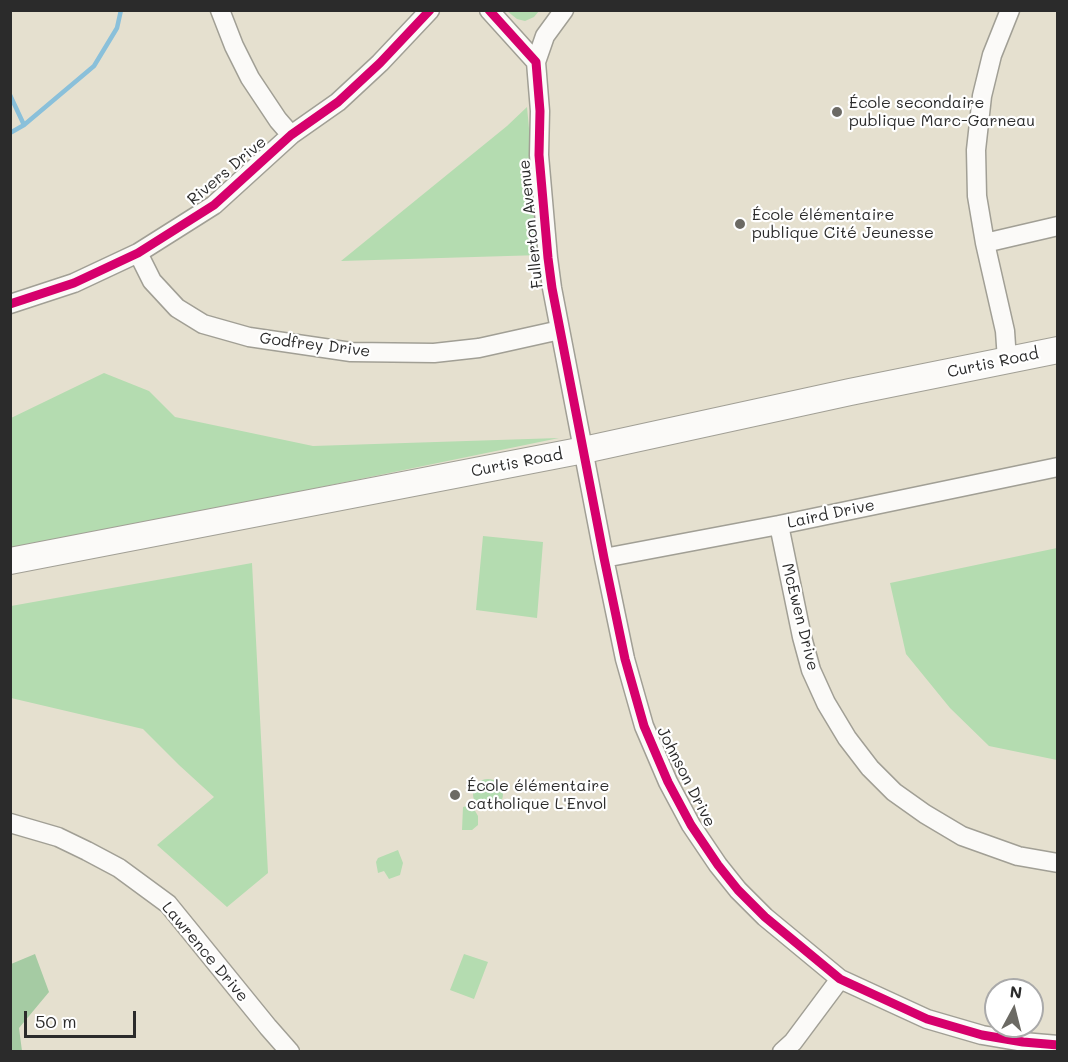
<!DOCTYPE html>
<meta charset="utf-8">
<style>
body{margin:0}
#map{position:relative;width:1068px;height:1062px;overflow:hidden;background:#e5e0cf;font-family:Mali,sans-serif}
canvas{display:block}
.frame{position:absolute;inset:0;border:12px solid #2b2b2b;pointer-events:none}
.north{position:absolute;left:984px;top:978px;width:60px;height:60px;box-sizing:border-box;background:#fff;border:2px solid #aaa;border-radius:50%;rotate:7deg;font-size:16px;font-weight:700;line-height:24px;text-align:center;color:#2b2b2b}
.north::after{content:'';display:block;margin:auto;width:21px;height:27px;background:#6c6a64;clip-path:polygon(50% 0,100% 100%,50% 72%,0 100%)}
.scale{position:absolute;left:24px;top:1011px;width:112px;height:27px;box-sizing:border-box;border:3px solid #2b2b2b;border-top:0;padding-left:8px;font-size:18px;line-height:21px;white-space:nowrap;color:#2b2b2b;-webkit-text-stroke:4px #fff;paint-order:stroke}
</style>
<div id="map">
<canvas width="1068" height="1062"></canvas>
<div class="frame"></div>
<div class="north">N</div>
<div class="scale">50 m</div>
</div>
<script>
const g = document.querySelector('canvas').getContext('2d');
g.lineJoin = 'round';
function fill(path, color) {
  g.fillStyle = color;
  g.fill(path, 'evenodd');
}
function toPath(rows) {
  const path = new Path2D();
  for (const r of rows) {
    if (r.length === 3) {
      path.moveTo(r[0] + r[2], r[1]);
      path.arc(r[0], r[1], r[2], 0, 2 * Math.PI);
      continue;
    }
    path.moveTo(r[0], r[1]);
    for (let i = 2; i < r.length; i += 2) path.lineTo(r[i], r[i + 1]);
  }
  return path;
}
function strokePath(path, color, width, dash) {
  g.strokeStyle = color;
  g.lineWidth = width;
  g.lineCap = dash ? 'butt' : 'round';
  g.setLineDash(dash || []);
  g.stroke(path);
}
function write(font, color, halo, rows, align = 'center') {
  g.font = font + ' Mali,sans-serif';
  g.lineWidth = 4.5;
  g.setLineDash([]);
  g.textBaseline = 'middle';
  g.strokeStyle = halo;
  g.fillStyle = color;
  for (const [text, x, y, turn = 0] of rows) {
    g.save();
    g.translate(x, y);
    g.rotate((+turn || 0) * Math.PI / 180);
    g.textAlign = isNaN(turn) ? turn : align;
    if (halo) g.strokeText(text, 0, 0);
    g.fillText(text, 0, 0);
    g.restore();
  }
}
const green = toPath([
 [507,11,539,11,534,17,525,21,517,19],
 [527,107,541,255,341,261,507,126],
 [104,373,149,391,175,417,313,446,559,438,11,551,11,418],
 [483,536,543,542,537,618,476,610],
 [1057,548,1058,548,1057,760,989,746,950,708,906,654,890,583],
 [252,563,268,873,227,907,157,845,214,797,179,765,143,729,11,698,11,606],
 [488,794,15],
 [467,806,474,809,478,816,478,825,472,830,462,830,463,807],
 [398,850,403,863,400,875,389,879,384,871,378,873,376,862,378,858],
 [464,954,488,962,474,999,450,990]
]);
const forest = toPath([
 [35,954,49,992,19,1028,22,1051,11,1051,11,964]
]);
const stream = toPath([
 [10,95,24,125],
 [10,133,24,125,94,66,117,28,121,10]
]);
const minor = toPath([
 [220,10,234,46,250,78,278,120,291,135],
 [489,10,536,62,540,111,539,155,548,258,552,288,604,558,625,659,644,726,668,782,691,825,718,865,738,890,765,917,840,979,927,1019,982,1035,1023,1042,1058,1045],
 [536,62,545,36,564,10],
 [985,243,1058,226],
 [138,253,152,281,177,308,203,324,249,337,351,352,434,353,479,348,560,330],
 [10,304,74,283,138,253,214,205,291,135,338,102,380,63,430,10],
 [1007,360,1005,331,985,243,977,196,976,150,982,96,992,55,1010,10],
 [779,525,802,637,811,670,826,703,847,738,870,768,894,792,925,814,962,836,1018,856,1058,863],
 [604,558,779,525,1058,467],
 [10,823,58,837,87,851,119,868,168,904,268,1027,290,1052],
 [782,1052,793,1042,840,979]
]);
const secondary = toPath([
 [10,561,584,450,850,392,1058,350]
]);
const cycleway = toPath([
 [489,10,536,62,540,111,539,155,548,258,552,288,604,558,625,659,644,726,668,782,691,825,718,865,738,890,765,917,840,979,927,1019,982,1035,1023,1042,1058,1045],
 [10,304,74,283,138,253,214,205,291,135,338,102,380,63,430,10]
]);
const markers = [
 [837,112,6,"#6c6a64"],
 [740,224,6,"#6c6a64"],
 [455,795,6,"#6c6a64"]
];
const poiNames = [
 ["École secondaire",849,103],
 ["publique Marc-Garneau",849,121],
 ["École élémentaire",752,215],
 ["publique Cité Jeunesse",752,233],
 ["École élémentaire",467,786],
 ["catholique L'Envol",467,804]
];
const streetNames = [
 ["Rivers Drive",227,171,-40],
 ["Fullerton Avenue",531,224,-96],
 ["Godfrey Drive",315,345,7],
 ["Curtis Road",993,363,-12],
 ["Curtis Road",517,463,-11],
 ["Laird Drive",831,514,-12],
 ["McEwen Drive",800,617,76],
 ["Johnson Drive",686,777,63],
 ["Lawrence Drive",205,952,50]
];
fill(green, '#b4dcb0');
fill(forest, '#a5cba3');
strokePath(stream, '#8ac0da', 4.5);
strokePath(minor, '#a19f95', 21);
strokePath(secondary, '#a19f95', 28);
strokePath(minor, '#fbfaf8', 18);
strokePath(secondary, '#fbfaf8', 26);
strokePath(cycleway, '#d6006c', 9);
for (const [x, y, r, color] of markers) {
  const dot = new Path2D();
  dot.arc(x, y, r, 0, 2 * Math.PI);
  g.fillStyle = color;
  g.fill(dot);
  strokePath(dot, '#fff', 2);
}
write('16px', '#2b2b2b', '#fff', poiNames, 'left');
write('16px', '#2b2b2b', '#fff', streetNames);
</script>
